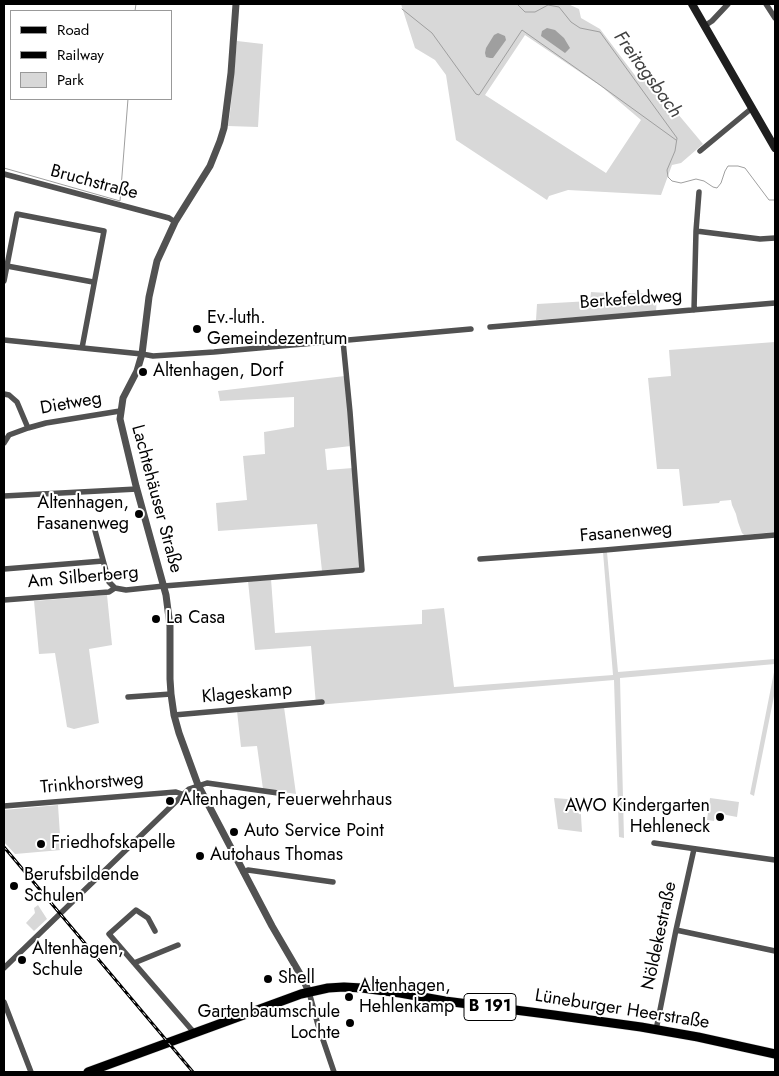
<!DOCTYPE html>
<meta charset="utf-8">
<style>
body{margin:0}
#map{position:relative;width:779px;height:1076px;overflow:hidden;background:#fff;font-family:Jost,sans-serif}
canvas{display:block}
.frame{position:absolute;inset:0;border:5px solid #000;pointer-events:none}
.legend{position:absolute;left:10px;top:10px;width:162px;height:90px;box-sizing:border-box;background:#fff;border:1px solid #999;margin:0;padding:6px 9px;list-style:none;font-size:15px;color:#000}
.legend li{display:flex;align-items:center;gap:10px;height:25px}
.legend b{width:25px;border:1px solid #999}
</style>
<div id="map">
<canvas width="779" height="1076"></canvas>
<div class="frame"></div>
<ul class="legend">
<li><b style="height:6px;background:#000"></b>Road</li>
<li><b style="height:6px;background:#000"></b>Railway</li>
<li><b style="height:14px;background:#d8d8d8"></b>Park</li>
</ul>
</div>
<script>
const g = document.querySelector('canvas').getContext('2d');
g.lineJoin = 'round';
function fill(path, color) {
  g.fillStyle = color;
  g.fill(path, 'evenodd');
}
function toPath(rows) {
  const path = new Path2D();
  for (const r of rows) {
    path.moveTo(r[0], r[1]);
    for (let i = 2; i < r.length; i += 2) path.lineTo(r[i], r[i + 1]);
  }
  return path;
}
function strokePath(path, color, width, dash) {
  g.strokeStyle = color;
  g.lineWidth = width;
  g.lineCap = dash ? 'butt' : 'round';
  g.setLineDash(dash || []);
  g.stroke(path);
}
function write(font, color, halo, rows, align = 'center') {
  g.font = font + ' Jost,sans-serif';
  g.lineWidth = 4;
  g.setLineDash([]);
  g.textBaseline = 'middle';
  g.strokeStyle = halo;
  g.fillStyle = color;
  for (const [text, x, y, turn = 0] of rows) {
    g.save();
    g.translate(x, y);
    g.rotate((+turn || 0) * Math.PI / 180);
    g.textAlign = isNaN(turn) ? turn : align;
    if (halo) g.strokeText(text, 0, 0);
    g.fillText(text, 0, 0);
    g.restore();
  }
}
const green = toPath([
 [401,4,568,4,579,9,581,18,600,29,640,82,647,77,703,144,681,163,672,165,661,195,568,190,549,196,547,200,456,140,446,75,435,60,415,48],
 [525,35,602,87,641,120,606,173,485,95],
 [237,41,263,44,258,127,228,126,230,113],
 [591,292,607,293,608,300,623,300,625,293,657,294,656,312,536,320,537,304,590,301],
 [775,342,775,532,744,535,742,533,738,522,736,514,732,505,731,500,720,501,719,503,683,506,679,469,657,469,648,378,671,376,669,350],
 [345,376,351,446,325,449,327,470,353,468,360,568,322,571,317,524,218,531,216,503,247,500,243,456,265,454,264,432,294,427,294,397,220,401,218,391],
 [603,552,607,552,618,672,775,659,775,664,620,678,624,838,619,837,614,680,316,705,311,646,255,650,248,581,271,579,275,633,422,624,422,610,444,608,454,687,613,675],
 [107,595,112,645,89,649,99,723,74,729,67,727,55,653,39,654,34,601],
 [775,667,775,691,754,796,750,794],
 [284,707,296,794,263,789,257,746,241,747,237,711],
 [554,798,580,800,582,832,558,829],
 [710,798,739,802,737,817,716,813,714,821,707,820],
 [58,805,61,850,15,854,4,842,4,810],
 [38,905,47,919,34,931,26,923,35,913,34,908]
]);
const water = toPath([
 [547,28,555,30,564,38,570,48,565,53,541,36,542,31],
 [498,33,505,36,506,40,493,58,490,58,486,57,485,53,486,48,494,35]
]);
const stream = toPath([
 [517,4,525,12,535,12,548,5,559,7,571,22,580,28,600,32,677,138,675,151,667,170,668,177,672,181,681,183,696,179,704,181,713,187,717,188,721,183,725,171,728,166,738,166,745,168,769,200,775,200],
 [402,9,432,33,476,94,479,95,522,30,600,85,676,140],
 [135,11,136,4],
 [4,168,120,201,128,99]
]);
const minor = toPath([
 [766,4,775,18],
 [706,25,712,21,728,4],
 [700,151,752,108],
 [4,174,169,218,175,222],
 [696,231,760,239,775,238],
 [7,266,93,282],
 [4,281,17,214,104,231,82,348],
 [694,310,696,231,699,192],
 [490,327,775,303],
 [4,340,142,354,153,356,214,352,471,329],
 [4,394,9,395,17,402,28,428],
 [4,443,9,435,28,428,46,423,120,411],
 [4,496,137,489],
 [94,527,109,582,115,588],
 [480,559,605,550,775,535],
 [4,569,103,561],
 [4,600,109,592,115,588,126,590,164,586,362,570,350,412,343,341],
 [128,697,171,694],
 [174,715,322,702],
 [4,806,176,792,182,794],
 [654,843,775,860],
 [243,872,248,870,333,882],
 [676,930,775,951],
 [155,931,148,918,136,910,109,934,191,1029,194,1033],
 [134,963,178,945],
 [4,968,189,789,207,783,278,793],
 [309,992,318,1025,334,1072],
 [4,1002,31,1072],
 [656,1030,676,930,694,849]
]);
const tertiary = toPath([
 [236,4,231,73,224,128,220,141,210,166,175,222,157,261,149,297,142,354,137,371,123,398,120,419,136,486,166,595,170,626,170,679,171,694,174,715,179,733,198,785,272,926,303,979,309,992]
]);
const secondary = toPath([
 [692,4,775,148]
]);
const primary = toPath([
 [88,1072,301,994,328,988,344,987,362,988,400,993,445,1001,554,1015,641,1027,698,1037,775,1054]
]);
const rail = toPath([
 [4,847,193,1072]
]);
const markers = [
 [197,329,5,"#000"],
 [143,372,5,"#000"],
 [139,514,5,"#000"],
 [156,619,5,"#000"],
 [170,801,5,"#000"],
 [720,817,5,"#000"],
 [234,832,5,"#000"],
 [41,844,5,"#000"],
 [200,856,5,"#000"],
 [14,886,5,"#000"],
 [22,960,5,"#000"],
 [268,979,5,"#000"],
 [349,997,5,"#000"],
 [350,1023,5,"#000"]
];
const shields = [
 [490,1007,52]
];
const shieldNames = [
 ["B 191",490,1007]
];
const streetNames = [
 ["Bruchstraße",94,183,15],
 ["Berkefeldweg",631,300,-4],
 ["Dietweg",71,404,-10],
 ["Lachtehäuser Straße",156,499,75],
 ["Fasanenweg",626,533,-5],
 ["Am Silberberg",83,578,-5],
 ["Klageskamp",247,694,-5],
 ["Trinkhorstweg",92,784,-5],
 ["Nöldekestraße",660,936,-78],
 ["Lüneburger Heerstraße",622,1010,9]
];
const poiNames = [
 ["Ev.-luth.",207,319],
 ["Gemeindezentrum",207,340],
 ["Altenhagen, Dorf",153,372],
 ["Altenhagen,",129,504,"right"],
 ["Fasanenweg",129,525,"right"],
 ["La Casa",166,619],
 ["Altenhagen, Feuerwehrhaus",180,801],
 ["AWO Kindergarten",710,807,"right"],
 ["Hehleneck",710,828,"right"],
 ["Auto Service Point",244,832],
 ["Friedhofskapelle",51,844],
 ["Autohaus Thomas",210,856],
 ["Berufsbildende",24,876],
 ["Schulen",24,897],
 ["Altenhagen,",32,950],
 ["Schule",32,971],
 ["Shell",278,979],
 ["Altenhagen,",359,987],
 ["Hehlenkamp",359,1008],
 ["Gartenbaumschule",340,1013,"right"],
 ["Lochte",340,1034,"right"]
];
const waterNames = [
 ["Freitagsbach",647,75,54]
];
fill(green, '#d8d8d8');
fill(water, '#9f9f9f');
strokePath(stream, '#9f9f9f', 1);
strokePath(primary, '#dbdbdb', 10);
strokePath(minor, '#515151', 5.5);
strokePath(tertiary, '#515151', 7);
strokePath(secondary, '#1e1e1e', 8);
strokePath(primary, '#000', 9);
strokePath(rail, '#000', 3);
strokePath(rail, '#fff', 1, [4]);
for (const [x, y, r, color] of markers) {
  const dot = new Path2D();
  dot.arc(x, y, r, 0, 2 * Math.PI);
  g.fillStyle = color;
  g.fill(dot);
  strokePath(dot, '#fff', 2);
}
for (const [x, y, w] of shields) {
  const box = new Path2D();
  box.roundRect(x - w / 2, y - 13.5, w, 27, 4);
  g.fillStyle = '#fff';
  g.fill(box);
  strokePath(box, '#000', 1);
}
write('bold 16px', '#000', null, shieldNames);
write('18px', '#000', '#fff', streetNames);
write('18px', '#000', '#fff', poiNames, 'left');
write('italic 19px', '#404040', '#fff', waterNames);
</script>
